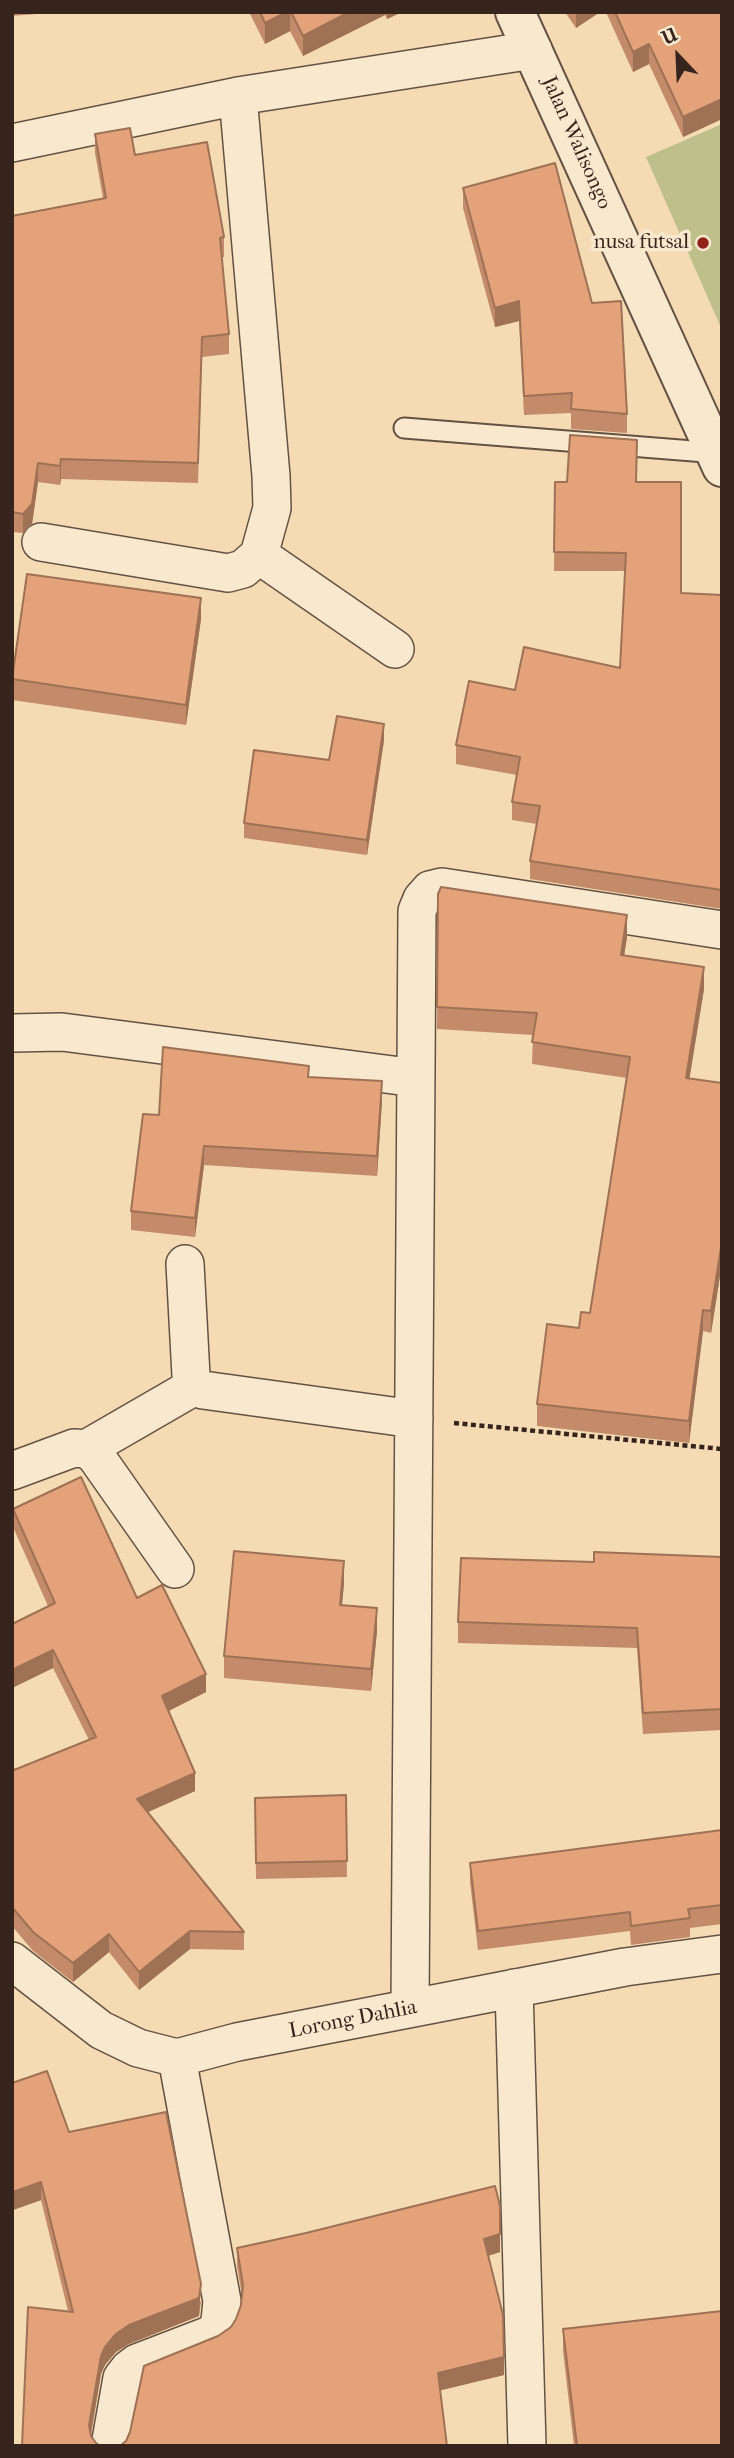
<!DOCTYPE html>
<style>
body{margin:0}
#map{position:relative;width:734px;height:2458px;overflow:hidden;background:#f4dbb4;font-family:"IM FELL French Canon",serif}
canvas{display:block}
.frame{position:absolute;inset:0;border:14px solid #37251d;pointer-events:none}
.north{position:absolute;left:643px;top:21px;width:70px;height:70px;-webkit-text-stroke:5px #f8e8ce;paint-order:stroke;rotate:337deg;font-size:19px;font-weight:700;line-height:28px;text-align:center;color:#37251d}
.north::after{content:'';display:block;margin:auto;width:24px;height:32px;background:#37251d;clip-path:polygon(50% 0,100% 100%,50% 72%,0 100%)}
</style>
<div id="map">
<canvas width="734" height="2458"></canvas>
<div class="frame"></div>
<div class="north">U</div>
</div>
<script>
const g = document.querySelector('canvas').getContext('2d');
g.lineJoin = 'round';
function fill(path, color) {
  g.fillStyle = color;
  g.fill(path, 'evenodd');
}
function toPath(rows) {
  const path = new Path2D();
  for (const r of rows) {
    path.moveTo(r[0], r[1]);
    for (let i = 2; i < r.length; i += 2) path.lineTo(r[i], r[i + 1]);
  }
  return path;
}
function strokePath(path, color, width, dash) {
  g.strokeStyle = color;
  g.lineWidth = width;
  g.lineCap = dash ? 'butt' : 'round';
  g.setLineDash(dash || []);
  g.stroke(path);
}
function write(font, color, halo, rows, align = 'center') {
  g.font = font + ' "IM FELL French Canon",serif';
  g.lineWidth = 7;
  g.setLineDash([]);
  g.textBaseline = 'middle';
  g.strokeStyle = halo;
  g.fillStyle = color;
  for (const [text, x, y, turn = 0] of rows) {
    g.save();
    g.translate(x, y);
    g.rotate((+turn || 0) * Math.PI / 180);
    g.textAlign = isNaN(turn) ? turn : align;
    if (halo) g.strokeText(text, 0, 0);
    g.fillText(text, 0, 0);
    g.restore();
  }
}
const green = toPath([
 [722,124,722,330,646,157]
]);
const path = toPath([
 [454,1423,722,1449]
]);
const service = toPath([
 [404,428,718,453]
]);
const minor = toPath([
 [12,143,238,96,533,50],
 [41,542,228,573,243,569,259,555,272,508,271,476,238,96],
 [259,555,395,649],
 [12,1033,62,1032,416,1078],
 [185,1264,191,1376,195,1386,203,1390,414,1419],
 [86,1449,195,1386],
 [12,1471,74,1448,86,1449,95,1455,175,1569],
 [12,1961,101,2030,138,2048,177,2058,237,2042,625,1967,722,1954],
 [514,1988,527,2446],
 [410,2008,417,911,422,899,430,890,442,887,722,930],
 [110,2446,122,2378,129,2369,137,2363,210,2335,217,2329,220,2321,222,2301,177,2058]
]);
const tertiary = toPath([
 [515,12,722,467]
]);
const wall = toPath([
 [12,12,61,12,12,16],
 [249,12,402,12,387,19,385,15,303,56,290,31,265,44],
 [565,12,600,12,576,28],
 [606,12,722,12,722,119,683,137,649,64,633,72],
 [95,134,135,155,224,237,224,257,222,257,229,334,229,354,202,357,198,483,61,479,60,485,38,482,32,524,23,533,12,532,12,216,103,198,95,153],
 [463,188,592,303,627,414,627,433,571,429,571,413,524,415,519,321,495,327,463,208],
 [555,482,636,482,681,593,722,595,722,909,530,879,530,861,537,824,512,820,512,802,517,775,456,764,456,745,515,690,620,668,626,571,554,571],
 [201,619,186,725,12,700,12,678],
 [384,740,367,855,244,838,244,823,329,760],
 [438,894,627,937,624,955,704,989,689,1079,722,1083,722,1263,711,1333,703,1331,689,1443,537,1426,537,1404,579,1328,590,1313,627,1078,532,1064,533,1035,437,1029],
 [309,1077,382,1101,377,1176,204,1165,195,1237,131,1230,131,1211,159,1115],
 [13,1509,137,1598,206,1692,169,1711,195,1791,148,1812,244,1932,244,1950,190,1949,139,1990,109,1952,73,1982,33,1951,12,1926,12,1766,14,1770,89,1740,53,1668,12,1688,12,1624,48,1606,13,1527],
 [722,1557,722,1730,643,1734,637,1648,458,1643,458,1622,594,1562],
 [344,1583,342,1605,377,1631,371,1691,224,1678,224,1656],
 [346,1795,347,1877,256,1879,255,1798],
 [722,1830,722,1924,690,1928,690,1937,631,1945,630,1931,478,1950,470,1882,470,1863],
 [12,2083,69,2132,201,2302,199,2316,129,2344,116,2352,105,2365,101,2374,91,2436,22,2446,68,2311,41,2200,13,2210,12,2207],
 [237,2248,500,2252,488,2256,504,2375,440,2390,126,2441,218,2336,231,2327,236,2319,241,2305,242,2296,237,2266],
 [563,2329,722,2446,574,2446,563,2351]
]);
const shadedWall = toPath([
 [287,12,290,12,290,31,265,44,265,23],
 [349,12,385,12,385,15,303,56,303,36],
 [387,12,402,12,387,19],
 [576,12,600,12,576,28],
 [649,44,649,64,633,72,633,52],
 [722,99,722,119,683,137,683,117],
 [519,301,519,321,495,327,495,308],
 [61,459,61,479,60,485,60,466],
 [38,463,38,482,32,524,23,533,23,514],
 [201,598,201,619,186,725,186,705],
 [384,724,384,740,367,855,367,840],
 [627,915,627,937,621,976,621,955],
 [704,967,704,989,686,1100,686,1078],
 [382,1081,382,1101,377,1176,377,1156],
 [204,1146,204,1165,195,1237,195,1218],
 [722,1241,722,1263,711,1333,711,1311],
 [703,1310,703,1331,689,1443,689,1421],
 [344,1561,344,1583,340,1627,340,1605],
 [377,1608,377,1631,371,1691,371,1669],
 [53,1650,53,1668,12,1688,12,1670],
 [206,1674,206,1692,162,1714,162,1696],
 [195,1773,195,1791,137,1817,137,1799],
 [190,1931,190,1949,139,1990,139,1972],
 [109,1934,109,1952,73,1982,73,1963],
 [41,2182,41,2200,13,2210,13,2192],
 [500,2234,500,2252,484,2257,484,2239],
 [201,2284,199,2316,129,2344,116,2352,105,2365,101,2374,89,2443,89,2425,101,2356,105,2347,116,2334,129,2325],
 [504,2357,504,2375,438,2391,438,2373]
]);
const building = toPath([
 [260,12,287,12,265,23,260,12],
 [291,12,349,12,303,36,291,12],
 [615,12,722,12,722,99,683,117,649,44,633,52,615,12],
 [130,128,135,155,207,142,224,237,220,238,229,334,202,337,198,463,61,459,60,466,38,463,32,504,23,514,12,512,12,216,106,198,95,134,130,128],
 [555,163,592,303,621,301,627,414,571,409,572,393,524,396,519,301,495,308,463,188,555,163],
 [570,435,637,440,636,482,681,482,681,593,722,595,722,890,530,861,540,806,512,802,520,757,456,745,469,681,515,690,524,647,620,668,626,553,554,552,555,482,567,482,570,435],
 [27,574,201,598,186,705,12,679,27,574],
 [337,716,384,724,367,840,244,823,254,750,329,760,337,716],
 [441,887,627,915,621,955,704,967,686,1078,722,1083,722,1241,711,1311,703,1310,689,1421,537,1404,547,1324,579,1328,581,1312,590,1313,630,1057,532,1042,537,1013,437,1007,438,894,441,887],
 [163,1047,309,1066,308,1077,382,1081,377,1156,204,1146,195,1218,131,1211,143,1114,159,1115,163,1047],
 [81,1477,137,1598,162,1585,206,1674,162,1696,195,1773,137,1799,244,1932,190,1931,139,1972,109,1934,73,1963,33,1932,12,1907,12,1766,14,1770,96,1737,53,1650,12,1670,12,1624,55,1603,13,1509,81,1477],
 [234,1551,344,1561,340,1605,377,1608,371,1669,224,1656,234,1551],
 [594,1552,722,1557,722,1709,643,1713,637,1628,458,1622,461,1558,594,1562,594,1552],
 [346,1795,347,1861,256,1863,255,1798,346,1795],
 [722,1830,722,1905,688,1909,690,1918,631,1926,630,1912,478,1931,470,1863,722,1830],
 [47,2071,69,2132,166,2112,201,2284,199,2298,129,2325,116,2334,105,2347,101,2356,89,2425,91,2436,96,2443,101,2446,22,2446,28,2307,73,2312,41,2182,13,2192,12,2189,12,2083,47,2071],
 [495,2186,500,2206,500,2234,484,2239,503,2315,504,2357,438,2373,447,2446,120,2446,126,2441,130,2432,144,2366,218,2336,231,2327,236,2319,241,2305,243,2285,237,2248,306,2233,495,2186],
 [722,2311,722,2446,577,2446,563,2329,722,2311]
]);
const markers = [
 [703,243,7,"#8f2418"]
];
const streetNames = [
 ["Jalan Walisongo",576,143,66],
 ["Lorong Dahlia",353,2020,-11]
];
const poiNames = [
 ["nusa futsal",689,243]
];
fill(green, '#bfbf8b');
strokePath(service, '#665243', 23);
strokePath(minor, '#665243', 40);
strokePath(tertiary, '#665243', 42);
strokePath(path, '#37251d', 4.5, [5, 3.5]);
strokePath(service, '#f8e8ce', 19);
strokePath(minor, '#f8e8ce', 37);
strokePath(tertiary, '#f8e8ce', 38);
fill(wall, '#c38b69');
fill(shadedWall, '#9f7155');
fill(building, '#e3a27a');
strokePath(building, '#9f7155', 2);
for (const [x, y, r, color] of markers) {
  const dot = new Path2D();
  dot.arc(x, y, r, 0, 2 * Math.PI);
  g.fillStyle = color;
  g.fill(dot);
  strokePath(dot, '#f8e8ce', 2.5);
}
write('21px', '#37251d', '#f8e8ce', streetNames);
write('21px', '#37251d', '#f8e8ce', poiNames, 'right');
</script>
